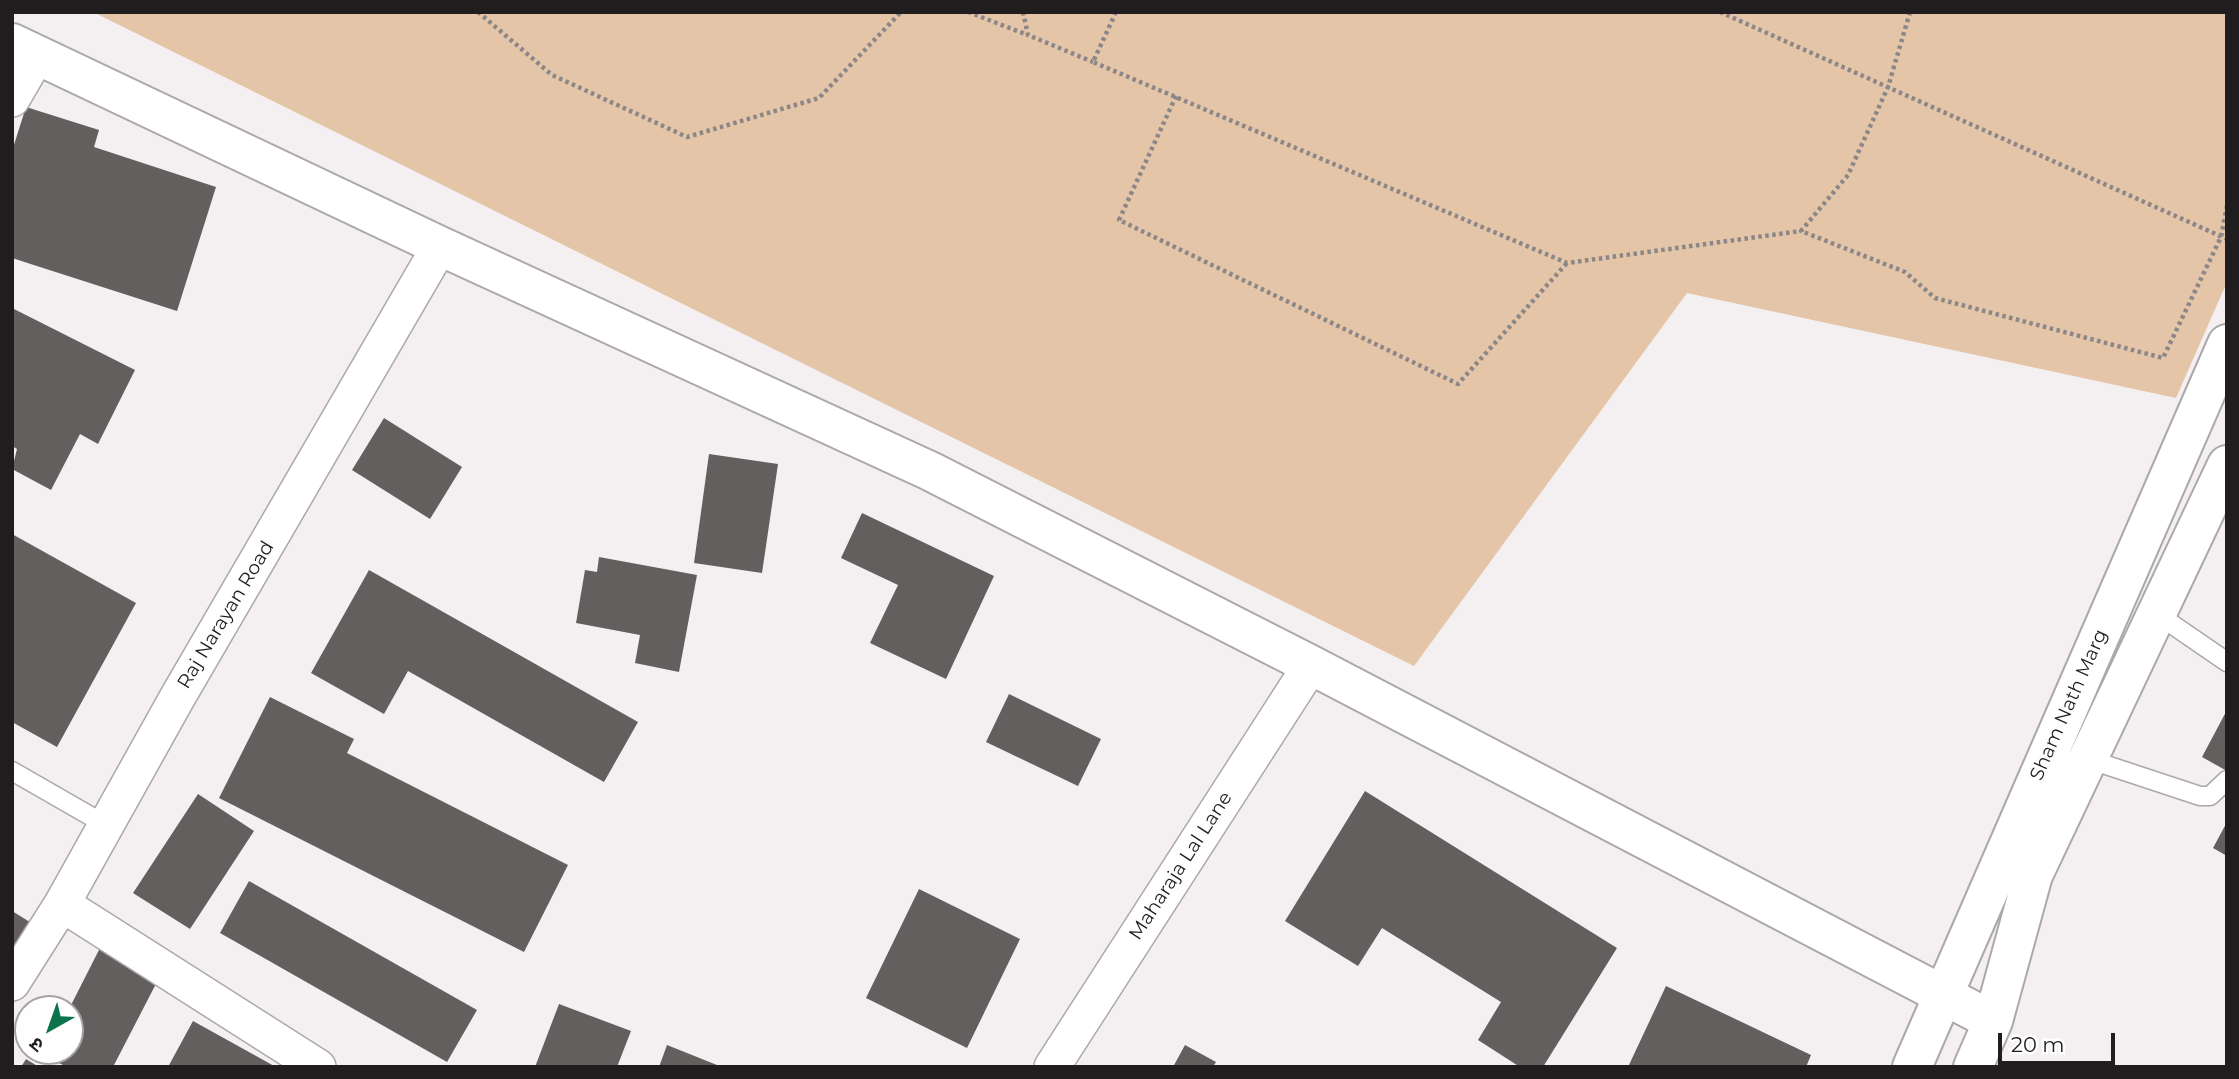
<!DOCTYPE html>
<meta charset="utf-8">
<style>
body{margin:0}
#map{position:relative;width:2239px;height:1079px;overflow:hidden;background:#f4eff0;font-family:Montserrat,"Noto Sans Devanagari",sans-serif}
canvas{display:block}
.frame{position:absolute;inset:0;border:14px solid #1f1d1e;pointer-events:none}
.north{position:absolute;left:14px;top:995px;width:70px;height:70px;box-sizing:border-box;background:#fffefe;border:2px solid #a5a4a4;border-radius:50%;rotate:220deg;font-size:19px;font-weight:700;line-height:28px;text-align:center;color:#1f1d1e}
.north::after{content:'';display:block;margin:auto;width:24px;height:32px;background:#0c744d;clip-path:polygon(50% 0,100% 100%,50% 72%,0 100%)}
.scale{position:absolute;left:1998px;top:1033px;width:117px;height:32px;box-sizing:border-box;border:4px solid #1f1d1e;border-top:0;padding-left:9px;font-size:21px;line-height:24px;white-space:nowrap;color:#1f1d1e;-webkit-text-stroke:5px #fffefe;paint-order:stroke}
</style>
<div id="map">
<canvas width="2239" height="1079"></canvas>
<div class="frame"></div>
<div class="north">उ</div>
<div class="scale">20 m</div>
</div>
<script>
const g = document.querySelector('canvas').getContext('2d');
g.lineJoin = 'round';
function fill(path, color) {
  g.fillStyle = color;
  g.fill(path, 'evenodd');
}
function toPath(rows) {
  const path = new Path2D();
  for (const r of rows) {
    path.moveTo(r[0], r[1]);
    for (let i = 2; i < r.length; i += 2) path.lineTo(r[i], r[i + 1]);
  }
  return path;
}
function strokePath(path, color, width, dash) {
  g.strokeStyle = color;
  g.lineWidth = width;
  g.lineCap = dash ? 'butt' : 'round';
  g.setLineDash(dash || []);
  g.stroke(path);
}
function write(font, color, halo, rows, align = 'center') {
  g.font = font + ' Montserrat,sans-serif';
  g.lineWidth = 7;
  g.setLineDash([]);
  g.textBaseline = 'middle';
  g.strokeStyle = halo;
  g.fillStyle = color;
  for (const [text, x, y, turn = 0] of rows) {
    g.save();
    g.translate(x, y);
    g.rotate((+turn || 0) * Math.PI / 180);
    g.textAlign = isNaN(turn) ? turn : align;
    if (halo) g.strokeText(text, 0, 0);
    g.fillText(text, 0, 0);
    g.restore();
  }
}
const green = toPath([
 [93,12,2227,12,2227,282,2176,398,1687,293,1414,666]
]);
const building = toPath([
 [26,107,99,130,94,147,216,187,177,311,12,258,12,151],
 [12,308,135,370,98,444,80,434,51,490,12,469,17,449,12,446],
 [384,418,462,467,430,519,352,470],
 [709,454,778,464,762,573,694,563],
 [862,513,994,576,946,679,870,643,898,585,841,558],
 [12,534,136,603,57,747,12,722],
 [599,557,697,575,679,672,635,663,640,635,576,623,585,570,597,572],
 [369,570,638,722,604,782,408,671,384,714,311,673],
 [1009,694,1101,739,1078,786,986,742],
 [270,697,354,739,347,753,568,865,524,952,219,798],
 [2227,710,2227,771,2202,757],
 [1365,791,1617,948,1543,1067,1520,1067,1478,1040,1501,1002,1382,928,1358,966,1285,921],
 [198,794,254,831,190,929,133,893],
 [2227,822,2227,856,2213,848],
 [249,881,477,1010,447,1062,220,933],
 [919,889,1020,939,967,1048,866,998],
 [12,911,38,927,12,966],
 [100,948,159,978,113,1067,67,1067,45,1056,48,1051,70,1051,69,1009],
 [1666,986,1811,1055,1806,1067,1628,1067],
 [559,1004,631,1031,617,1067,535,1067],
 [193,1021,276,1067,168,1067],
 [667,1045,722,1067,659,1067],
 [1185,1045,1216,1062,1213,1067,1173,1067],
 [26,1059,39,1067,21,1067]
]);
const path = toPath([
 [478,12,552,75,687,137,819,98,901,12],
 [968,12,1028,35],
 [1023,12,1028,35,1093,62],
 [1116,12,1093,62,1567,263,1801,231],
 [1720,12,2227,239],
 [1910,12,1888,87,1848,175,1801,231,1905,272,1935,298,2163,358,2221,237,2227,206],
 [1176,96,1119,220,1458,384,1567,263]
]);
const lane = toPath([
 [2157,614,2227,662],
 [2088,759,2200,796,2210,796,2227,780],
 [12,771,106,825]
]);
const street = toPath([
 [12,99,37,56],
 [62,904,318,1067],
 [12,983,62,904,177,698,440,246],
 [1052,1067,1311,665]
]);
const secondary = toPath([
 [12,43,440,246,930,471,1311,665,1993,1021],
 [1912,1067,2227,344],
 [1973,1067,1993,1021,2033,875,2227,465]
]);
const streetNames = [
 ["Raj Narayan Road",226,615,-59],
 ["Sham Nath Marg",2069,705,-66],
 ["Maharaja Lal Lane",1181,866,-57]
];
fill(green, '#e4c5a7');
fill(building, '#635f5e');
strokePath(lane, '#aca8a9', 21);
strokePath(street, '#aca8a9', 38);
strokePath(secondary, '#aca8a9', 42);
strokePath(path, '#8b8788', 4.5, [3.5, 3.5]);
strokePath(lane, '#fff', 18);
strokePath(street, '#fff', 35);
strokePath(secondary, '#fff', 38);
write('19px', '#1f1d1e', '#fffefe', streetNames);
</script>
